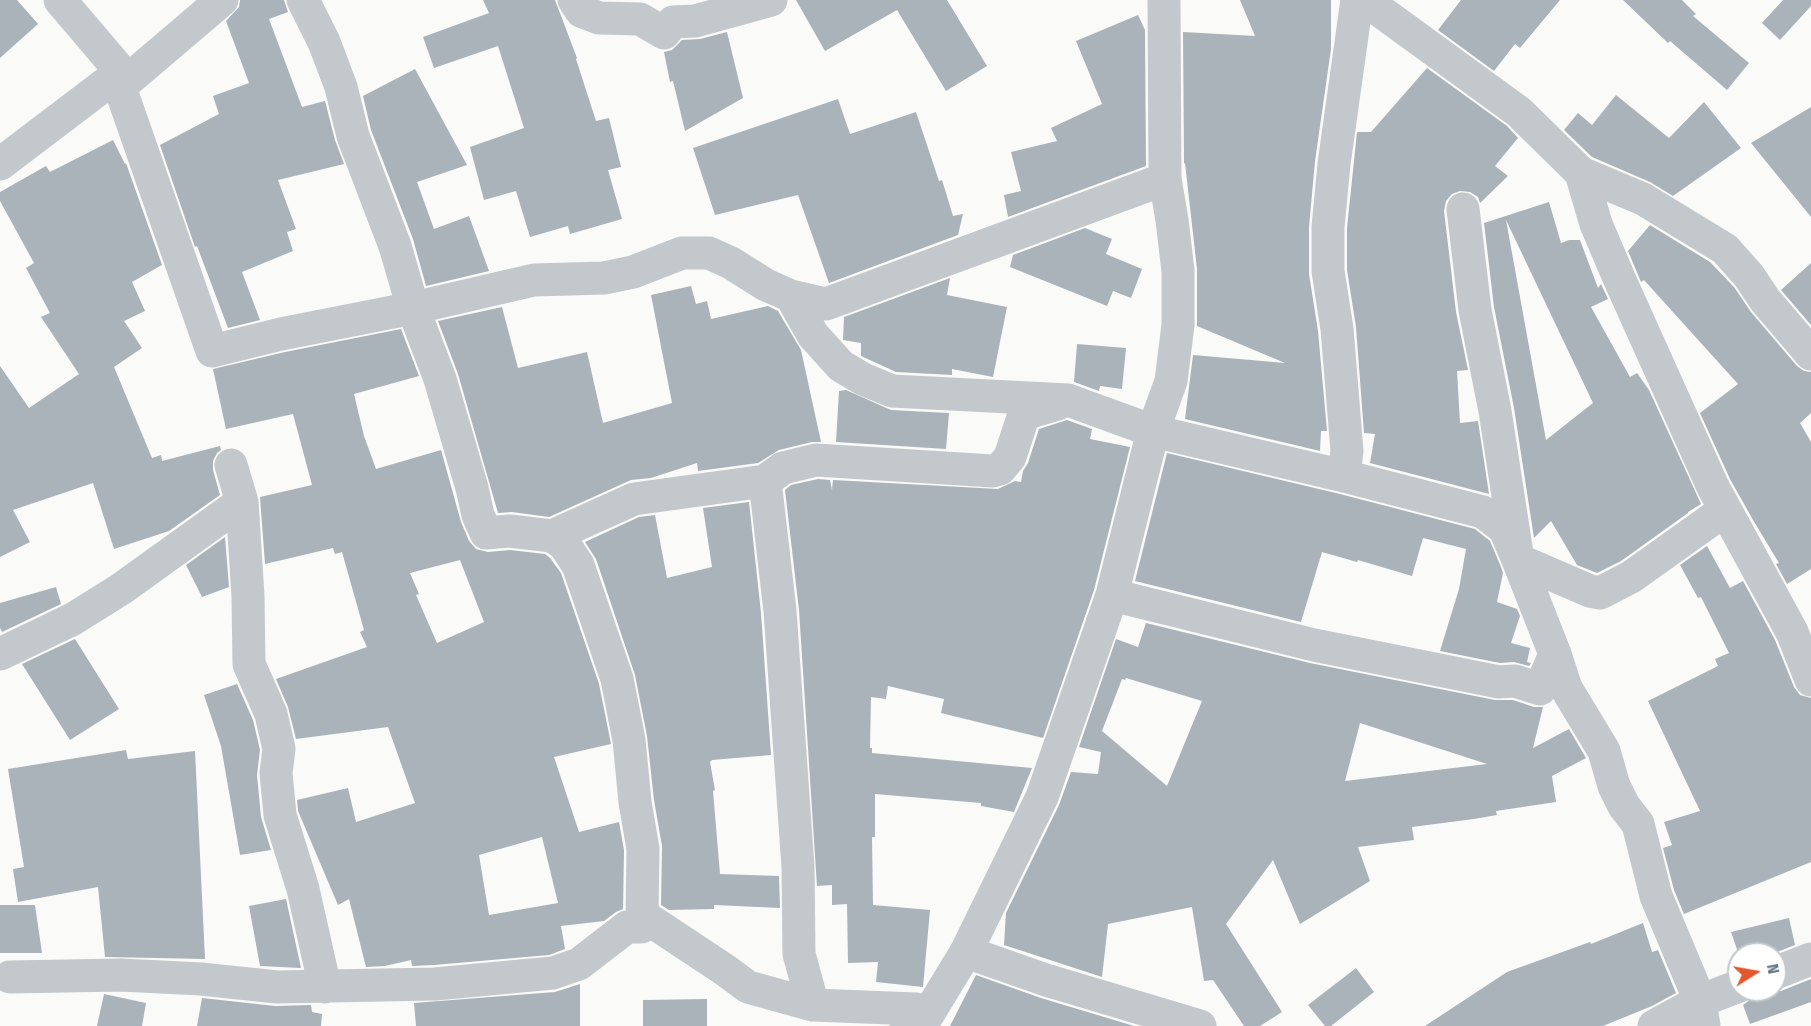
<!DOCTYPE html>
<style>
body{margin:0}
#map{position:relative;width:1811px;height:1026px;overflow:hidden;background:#fafaf8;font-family:"Fira Sans Condensed",sans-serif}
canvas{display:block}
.north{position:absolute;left:1727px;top:942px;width:60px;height:60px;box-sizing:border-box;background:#fff;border:2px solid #c1c8cd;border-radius:50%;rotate:79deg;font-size:16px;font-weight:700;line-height:24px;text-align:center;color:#657683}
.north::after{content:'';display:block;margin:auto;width:21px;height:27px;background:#e4572e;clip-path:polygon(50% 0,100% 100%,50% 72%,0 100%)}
</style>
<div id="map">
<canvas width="1811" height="1026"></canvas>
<div class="north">N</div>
</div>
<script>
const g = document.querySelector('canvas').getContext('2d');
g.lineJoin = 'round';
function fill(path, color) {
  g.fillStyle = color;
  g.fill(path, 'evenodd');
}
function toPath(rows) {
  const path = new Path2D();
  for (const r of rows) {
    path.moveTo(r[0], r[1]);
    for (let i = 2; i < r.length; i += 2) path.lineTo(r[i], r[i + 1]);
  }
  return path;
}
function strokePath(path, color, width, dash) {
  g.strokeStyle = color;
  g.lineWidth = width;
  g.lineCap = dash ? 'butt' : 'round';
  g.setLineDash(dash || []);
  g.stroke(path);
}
const building = toPath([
 [0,0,17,0,38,24,0,58],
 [240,0,284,0,288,12,269,19,302,107,325,101,335,140,344,164,278,180,296,229,287,232,293,251,242,272,260,320,228,328,197,246,195,247,160,145,219,114,213,96,249,83,226,21,239,7],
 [483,0,555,0,577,58,576,59,596,121,609,118,621,167,608,170,622,219,570,234,568,226,530,237,516,191,484,200,470,147,524,128,498,46,434,68,423,37,489,13],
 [796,0,947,0,987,66,946,91,897,10,825,51],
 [1240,0,1331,0,1331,49,1315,161,1309,227,1309,274,1318,331,1327,431,1321,431,1320,451,1185,419,1193,355,1285,363,1197,326,1197,269,1185,163,1184,164,1183,32,1255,36],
 [1461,0,1560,0,1520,48,1515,44,1494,71,1438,30],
 [1623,0,1682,0,1696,14,1693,16,1749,63,1727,90,1670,41,1668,43],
 [1783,0,1811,0,1811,6,1780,40,1762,23],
 [1138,15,1145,30,1146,166,1008,217,1004,195,1021,191,1011,152,1057,141,1051,128,1102,104,1076,41],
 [727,32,743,98,685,131,673,81,670,82,664,52,672,50,682,40,700,39],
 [1427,68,1507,126,1518,138,1495,166,1508,176,1480,203,1478,197,1470,192,1460,191,1452,194,1446,201,1444,211,1456,312,1468,370,1457,371,1460,423,1478,421,1489,494,1370,463,1375,434,1364,433,1356,327,1347,270,1347,228,1357,132,1371,132],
 [415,69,467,165,417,182,434,229,469,216,489,271,426,286,413,239,371,130,363,96],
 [1616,95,1669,138,1704,102,1741,148,1673,196,1650,182,1592,157,1564,130,1578,113,1592,125],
 [838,99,850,134,916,112,939,181,942,180,953,216,963,214,958,235,829,283,798,195,715,215,693,148],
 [1811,107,1811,217,1751,143],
 [113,140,125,164,126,163,162,265,132,282,145,311,124,321,142,348,114,367,152,458,161,455,162,461,220,446,221,450,217,453,213,461,213,470,220,495,169,531,114,549,93,483,13,510,30,542,0,557,0,366,29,408,79,374,41,317,50,313,26,268,34,263,0,201,0,192,46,166,50,172],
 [1549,202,1561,243,1569,240,1580,240,1598,288,1601,284,1608,299,1591,307,1630,377,1637,373,1649,390,1701,504,1688,512,1688,513,1621,561,1597,573,1577,565,1551,521,1534,538,1514,408,1494,307,1484,223],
 [1506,220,1593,403,1546,440],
 [1650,225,1710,262,1734,287,1751,312,1797,366,1804,371,1811,372,1811,413,1800,423,1811,442,1811,569,1787,584,1776,564,1779,563,1753,520,1730,479,1700,413,1738,384,1644,280,1641,282,1628,251],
 [1085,228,1112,239,1106,254,1142,269,1131,298,1113,291,1107,306,1010,267,1013,255],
 [1811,263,1811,325,1781,290],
 [950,278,947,295,1007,307,993,377,952,369,952,375,896,372,861,356,861,343,843,340,844,317],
 [691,286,696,304,707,301,711,319,768,306,778,311,801,350,821,442,812,442,779,450,758,463,698,471,697,463,651,478,631,480,549,517,512,512,498,513,458,374,438,321,502,307,518,368,587,352,603,423,672,403,651,295],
 [401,329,419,376,354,394,364,436,376,469,441,450,461,522,469,541,476,549,488,552,510,550,545,554,550,558,561,573,599,684,611,744,554,757,579,832,619,822,624,850,623,909,616,912,604,921,561,926,565,949,549,955,434,965,412,966,411,960,385,966,366,967,349,899,338,905,298,811,297,800,348,788,356,822,415,803,388,727,296,739,288,707,276,679,367,647,360,632,364,630,342,552,335,554,333,548,265,564,260,497,312,485,293,414,226,429,213,369,285,352],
 [460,560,484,622,437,643,416,595,419,594,410,573],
 [542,837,558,903,489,915,479,855],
 [1077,344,1126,348,1122,389,1100,386,1099,391,1074,382],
 [846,390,891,410,949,413,946,449,836,442,839,391],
 [1067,420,1092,429,1090,439,1130,447,1094,590,1043,738,941,713,944,699,888,686,886,699,871,697,870,748,872,748,872,753,1032,768,1014,812,981,806,981,803,875,794,875,837,872,837,873,905,930,910,923,987,876,982,878,962,848,963,847,904,832,905,832,885,817,886,799,610,785,490,791,485,818,479,830,480,832,490,833,480,998,489,1015,481,1021,482,1023,471,1028,463,1039,429],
 [1167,453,1340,494,1475,529,1490,541,1501,567,1503,573,1497,602,1517,609,1520,616,1511,643,1530,648,1527,662,1531,663,1529,666,1514,662,1500,663,1440,651,1459,589,1466,549,1423,538,1412,576,1358,560,1357,562,1322,552,1301,622,1135,581],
 [749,502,761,613,771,755,712,760,710,762,715,790,713,791,720,874,779,876,780,908,714,905,714,909,669,910,661,905,662,846,654,800,647,736,635,675,596,559,585,542,639,517,655,515,667,578,712,567,703,508],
 [225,537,229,587,202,597,186,565],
 [1707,546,1730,588,1743,581,1775,640,1794,687,1800,695,1811,698,1811,862,1684,914,1674,890,1663,848,1672,845,1664,822,1700,811,1648,701,1718,666,1715,659,1729,653,1701,597,1698,598,1680,565],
 [56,587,61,604,2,632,0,628,0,603],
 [1146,623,1310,663,1495,700,1513,700,1534,707,1543,707,1533,748,1569,729,1586,758,1552,776,1556,802,1496,811,1497,815,1474,819,1412,827,1414,840,1358,847,1370,881,1300,924,1273,860,1226,924,1282,1012,1260,1026,1244,1026,1213,980,1204,981,1192,907,1108,924,1102,977,1004,945,1006,913,1059,805,1071,772,1098,774,1101,752,1079,747,1116,639,1138,647],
 [1126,678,1202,701,1167,786,1102,731,1122,679,1125,680],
 [1360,723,1487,764,1345,781],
 [75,639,119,709,70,740,22,664],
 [237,684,253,720,260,750,257,775,261,817,271,850,240,855,221,746,204,695],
 [126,750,128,759,195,751,205,959,105,957,98,887,18,902,13,869,24,867,8,769],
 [286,899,301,968,260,966,249,906],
 [0,905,35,905,42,953,0,953],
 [1789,918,1795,945,1772,954,1739,955,1731,932],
 [1643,923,1652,952,1658,950,1676,993,1652,1006,1603,1026,1425,1026,1507,972,1590,942,1591,944],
 [1356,968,1374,992,1331,1026,1325,1026,1308,1005],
 [976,975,1041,998,1134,1026,950,1026],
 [1811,979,1811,1002,1750,1024,1743,1005,1753,998,1757,990,1781,991],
 [580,984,580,1026,416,1026,414,1003,555,992],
 [104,994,146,1003,142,1026,97,1026],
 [202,998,275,1006,311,1005,312,1012,322,1014,321,1026,197,1026],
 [707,999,707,1026,643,1026,643,1000]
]);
const minor = toPath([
 [60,0,128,80],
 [303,0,324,42,341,87,353,136,395,246,413,308,440,379,472,488,478,515,486,533,510,531,552,536,564,544,578,565,617,679,629,740,635,802,643,849,642,915,725,970,748,987,813,1005,916,1009,906,1026],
 [574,0,581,11,599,18,640,19,664,33,673,22,695,21,771,0],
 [1365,0,1519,112,1581,173,1643,199,1725,249,1749,276,1765,300,1811,354],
 [116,76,212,351,281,334,413,308,534,280,604,278,633,272,682,253,709,253,731,263,766,285,791,296,826,304,1165,179],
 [0,164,116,76,128,80,222,0],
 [1581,173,1596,224,1619,278,1713,487,1792,632,1811,680],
 [1463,209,1475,310,1495,411,1518,560,1555,654,1566,688,1604,751,1614,786,1624,806,1638,824,1656,896,1700,1001,1704,1026],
 [791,296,813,335,841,366,863,379,892,391,1068,400,1153,431,1344,476,1483,512,1505,529,1518,560,1590,591,1600,593,1631,577,1725,510],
 [231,465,242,502,248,596,249,664,271,714,279,749,276,773,280,815,303,889,325,987],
 [1344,476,1347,451,1337,329,1328,271,1328,227,1334,164,1357,0],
 [765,481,780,611,798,867,799,954,813,1005],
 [552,536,634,499,765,481,783,468,816,460,993,471,1000,469,1010,457,1024,414,1058,404],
 [1112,595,1314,645,1499,682,1515,681,1540,689,1555,654],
 [0,654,73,619,121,589,242,502],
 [966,952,1046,980,1200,1026],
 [1775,973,1811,959],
 [10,977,121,975,201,979,277,987,435,984,553,973,579,964,627,927,641,927,642,915],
 [921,1026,966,952,1042,797,1112,595,1153,431,1171,381,1178,325,1178,271,1172,220,1165,179,1164,0],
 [1654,1026,1700,1001,1739,986]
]);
fill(building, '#aab3b9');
strokePath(minor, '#c3c8cc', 33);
</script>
